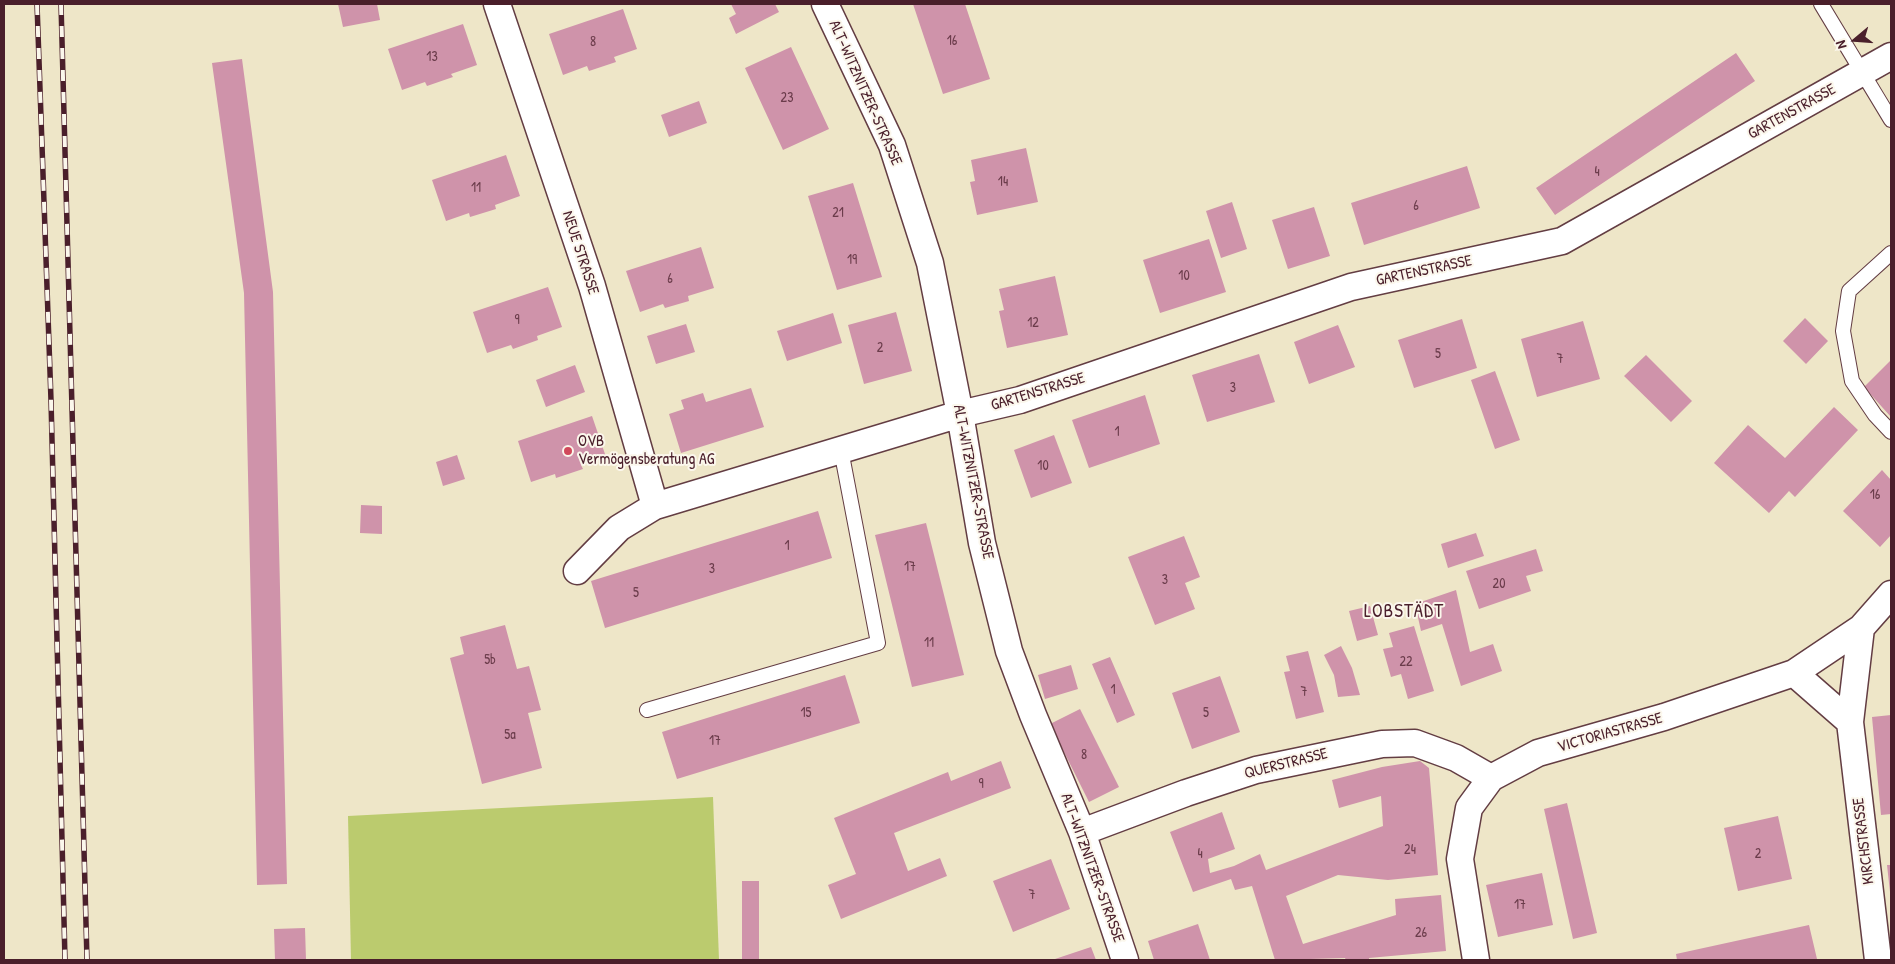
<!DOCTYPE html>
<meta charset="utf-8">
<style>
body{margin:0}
#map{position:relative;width:1895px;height:964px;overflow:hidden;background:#eee6c8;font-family:"Patrick Hand",sans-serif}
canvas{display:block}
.frame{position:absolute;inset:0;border:5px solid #4a1f2b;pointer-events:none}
.north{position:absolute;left:1830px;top:15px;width:50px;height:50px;-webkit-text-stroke:4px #fbf7ec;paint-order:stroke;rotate:252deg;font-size:14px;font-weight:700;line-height:20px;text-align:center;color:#4a1f2b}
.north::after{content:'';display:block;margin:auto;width:18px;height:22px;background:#4a1f2b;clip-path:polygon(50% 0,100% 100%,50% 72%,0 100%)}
</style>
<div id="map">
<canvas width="1895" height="964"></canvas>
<div class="frame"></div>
<div class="north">N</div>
</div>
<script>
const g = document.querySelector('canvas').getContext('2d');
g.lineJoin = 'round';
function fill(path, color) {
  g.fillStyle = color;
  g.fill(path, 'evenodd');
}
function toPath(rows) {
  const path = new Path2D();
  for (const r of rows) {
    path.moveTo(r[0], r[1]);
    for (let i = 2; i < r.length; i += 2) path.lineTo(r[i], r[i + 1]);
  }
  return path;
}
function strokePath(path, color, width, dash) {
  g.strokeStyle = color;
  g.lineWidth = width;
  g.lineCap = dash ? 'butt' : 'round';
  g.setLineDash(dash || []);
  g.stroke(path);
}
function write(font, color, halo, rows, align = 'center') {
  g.font = font + ' "Patrick Hand",sans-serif';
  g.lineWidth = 4;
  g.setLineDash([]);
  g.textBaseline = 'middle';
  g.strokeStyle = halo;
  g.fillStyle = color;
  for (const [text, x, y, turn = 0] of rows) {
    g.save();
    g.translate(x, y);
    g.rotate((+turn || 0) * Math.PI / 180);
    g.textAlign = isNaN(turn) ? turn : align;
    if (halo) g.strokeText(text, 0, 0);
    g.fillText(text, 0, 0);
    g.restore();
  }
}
const green = toPath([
 [713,797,719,960,351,960,348,816]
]);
const building = toPath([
 [338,4,377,4,380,20,343,27],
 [731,4,775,4,779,12,736,34,729,18,736,14],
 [913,4,965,4,990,79,943,94],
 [623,9,637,49,614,57,616,62,589,71,587,66,563,75,549,34],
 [463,24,477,65,451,74,453,77,427,86,425,82,402,90,388,49],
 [791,47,829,129,783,150,745,68],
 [1736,53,1755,81,1555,215,1536,188],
 [242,59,273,292,287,884,257,885,244,293,212,63],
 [699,101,707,123,669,137,661,115],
 [1026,148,1038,202,977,215,970,182,975,181,971,160],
 [506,155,520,196,495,205,496,209,470,217,469,213,446,221,432,180],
 [1467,166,1480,208,1364,245,1351,203],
 [853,183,882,277,837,290,808,196],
 [1232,202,1247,249,1221,258,1206,211],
 [1314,207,1330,256,1288,269,1272,220],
 [1209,239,1226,292,1160,313,1143,260],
 [701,247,714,288,688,296,689,301,665,308,663,304,640,312,626,271],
 [1055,276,1068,335,1007,348,999,311,1004,310,999,289],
 [548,287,562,327,537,336,538,340,513,349,511,345,487,353,473,312],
 [896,312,912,371,864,384,848,325],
 [833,313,842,343,787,361,777,331],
 [1805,318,1828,341,1806,364,1783,341],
 [1462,319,1477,368,1414,388,1398,340],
 [1583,321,1600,379,1537,397,1521,339],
 [686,324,695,352,656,364,647,336],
 [1338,325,1355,367,1309,384,1294,342],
 [1259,354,1275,402,1207,422,1192,375],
 [1646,355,1692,401,1671,422,1624,376],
 [1891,360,1891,417,1864,387],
 [575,365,585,392,546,407,536,380],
 [1495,371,1520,440,1495,449,1471,380],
 [751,388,764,427,681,453,669,414,684,409,681,400,703,393,706,402],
 [1145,395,1160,444,1089,468,1072,420],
 [1834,407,1858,430,1795,497,1789,491,1769,513,1714,463,1748,425,1785,458],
 [592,416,606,457,581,465,583,469,556,478,555,474,531,482,518,441],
 [1054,435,1072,483,1031,498,1014,450],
 [457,455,465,479,443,486,436,462],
 [1882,470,1891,480,1891,535,1880,547,1843,511],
 [361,505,382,506,382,534,360,533],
 [818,511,832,558,605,628,591,581],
 [926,523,964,675,912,687,875,535],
 [1476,533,1484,556,1448,568,1441,544],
 [1184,536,1200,577,1185,583,1195,609,1155,625,1128,557],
 [1536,549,1543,571,1526,576,1531,591,1479,609,1466,571],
 [1456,590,1470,652,1493,644,1502,671,1461,686,1442,624,1421,631,1415,604],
 [1370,606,1378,635,1357,641,1349,611],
 [505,625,517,669,529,666,541,710,528,713,542,768,482,784,450,658,464,654,460,637],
 [1414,626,1434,691,1408,699,1401,674,1391,677,1383,649,1393,647,1389,633],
 [1341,646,1352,668,1360,695,1338,697,1334,675,1324,655],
 [1308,651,1324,712,1296,719,1284,672,1290,671,1286,656],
 [1110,657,1135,715,1117,723,1092,664],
 [1071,665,1078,689,1045,699,1038,675],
 [845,675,860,723,677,779,662,732],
 [1220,676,1240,732,1192,749,1172,693],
 [1080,709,1119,787,1089,802,1050,724],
 [1891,715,1891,814,1881,815,1872,717],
 [1001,761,1011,788,894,833,908,871,940,858,947,876,841,919,828,885,856,874,834,818,948,772,951,781],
 [1420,761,1429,768,1438,875,1388,880,1338,875,1286,896,1303,944,1396,915,1395,899,1441,895,1446,951,1369,958,1369,960,1346,960,1345,958,1275,960,1252,886,1235,890,1231,879,1193,892,1170,832,1222,812,1235,849,1208,859,1210,873,1234,866,1260,854,1266,870,1383,826,1381,796,1339,808,1332,780,1382,767],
 [1567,803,1597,933,1573,939,1544,809],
 [1778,816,1792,879,1738,891,1724,828],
 [1051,859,1070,909,1013,932,993,881],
 [1887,865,1891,865,1891,892,1890,892],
 [1542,873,1553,925,1498,937,1486,885],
 [742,881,759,881,759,960,742,960],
 [1198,924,1210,960,1154,960,1148,941],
 [1809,925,1817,959,1677,960,1676,954],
 [305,928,306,960,275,960,274,929],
 [1091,947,1096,960,1052,960]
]);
const lane = toPath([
 [1821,4,1891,120],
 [1891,253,1849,291,1843,331,1852,381,1875,415,1891,432],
 [647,710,878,643,841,450]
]);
const street = toPath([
 [497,4,592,286,655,506,960,414,1020,400,1351,287,1562,241,1891,56],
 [825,4,892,145,930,263,960,414,982,543,1009,651,1033,715,1082,832,1125,960],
 [577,571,619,528,655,506],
 [1861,628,1850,722,1878,960],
 [1794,673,1850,722],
 [1082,832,1186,793,1256,770,1382,744,1415,743,1456,758,1491,778],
 [1476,960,1460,859,1469,808,1491,778,1538,753,1664,717,1794,673,1861,628,1891,594]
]);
const rail = toPath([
 [37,4,51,400,65,960],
 [61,4,87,960]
]);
const markers = [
 [568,451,5,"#d1495b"]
];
const numberNames = [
 ["16",952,41],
 ["8",593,42],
 ["13",432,57],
 ["23",787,98],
 ["4",1597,172],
 ["14",1003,182],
 ["11",476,188],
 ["6",1416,206],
 ["21",838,213],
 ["19",852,260],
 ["10",1184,276],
 ["6",670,279],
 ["9",517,320],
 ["12",1033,323],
 ["2",880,348],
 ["5",1438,354],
 ["7",1560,359],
 ["3",1233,388],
 ["1",1117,432],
 ["10",1043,466],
 ["16",1875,495],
 ["1",787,546],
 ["17",910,567],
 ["3",712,569],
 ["3",1165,580],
 ["20",1499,584],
 ["5",636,593],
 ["11",929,643],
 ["5b",490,660],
 ["22",1406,662],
 ["1",1113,690],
 ["7",1304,692],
 ["15",806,713],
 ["5",1206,713],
 ["5a",510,735],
 ["17",715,741],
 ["8",1084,755],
 ["9",981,784],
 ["24",1410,850],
 ["4",1200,854],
 ["2",1758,854],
 ["7",1032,895],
 ["17",1520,905],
 ["26",1421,933]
];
const streetNames = [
 ["ALT-WITZNITZER-STRASSE",865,93,66],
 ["GARTENSTRASSE",1792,112,-29],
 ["NEUE STRASSE",580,253,72],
 ["GARTENSTRASSE",1424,271,-12],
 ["GARTENSTRASSE",1038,392,-17],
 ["ALT-WITZNITZER-STRASSE",973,482,79],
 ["VICTORIASTRASSE",1610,733,-16],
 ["QUERSTRASSE",1286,764,-14],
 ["KIRCHSTRASSE",1864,841,-97],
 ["ALT-WITZNITZER-STRASSE",1092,868,70]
];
const poiNames = [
 ["OVB",578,442],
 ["Vermögensberatung AG",578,460]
];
const quarterNames = [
 ["LOBSTÄDT",1404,612]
];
fill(green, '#bbcb6e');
fill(building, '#cf93aa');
strokePath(lane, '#633d43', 16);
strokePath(street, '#633d43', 29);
strokePath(lane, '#fff', 14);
strokePath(street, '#fff', 26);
strokePath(rail, '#4a1f2b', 5.5);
strokePath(rail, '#fbf7ec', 4, [11]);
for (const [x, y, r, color] of markers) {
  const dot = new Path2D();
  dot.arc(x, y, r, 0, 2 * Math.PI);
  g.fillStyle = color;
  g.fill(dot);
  strokePath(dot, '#fbf7ec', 2);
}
write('14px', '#6b3c4b', null, numberNames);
write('16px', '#4a1f2b', '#fbf7ec', streetNames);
write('16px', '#4a1f2b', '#fbf7ec', poiNames, 'left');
g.letterSpacing = '1px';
write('19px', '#4a1f2b', '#fbf7ec', quarterNames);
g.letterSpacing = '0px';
</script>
